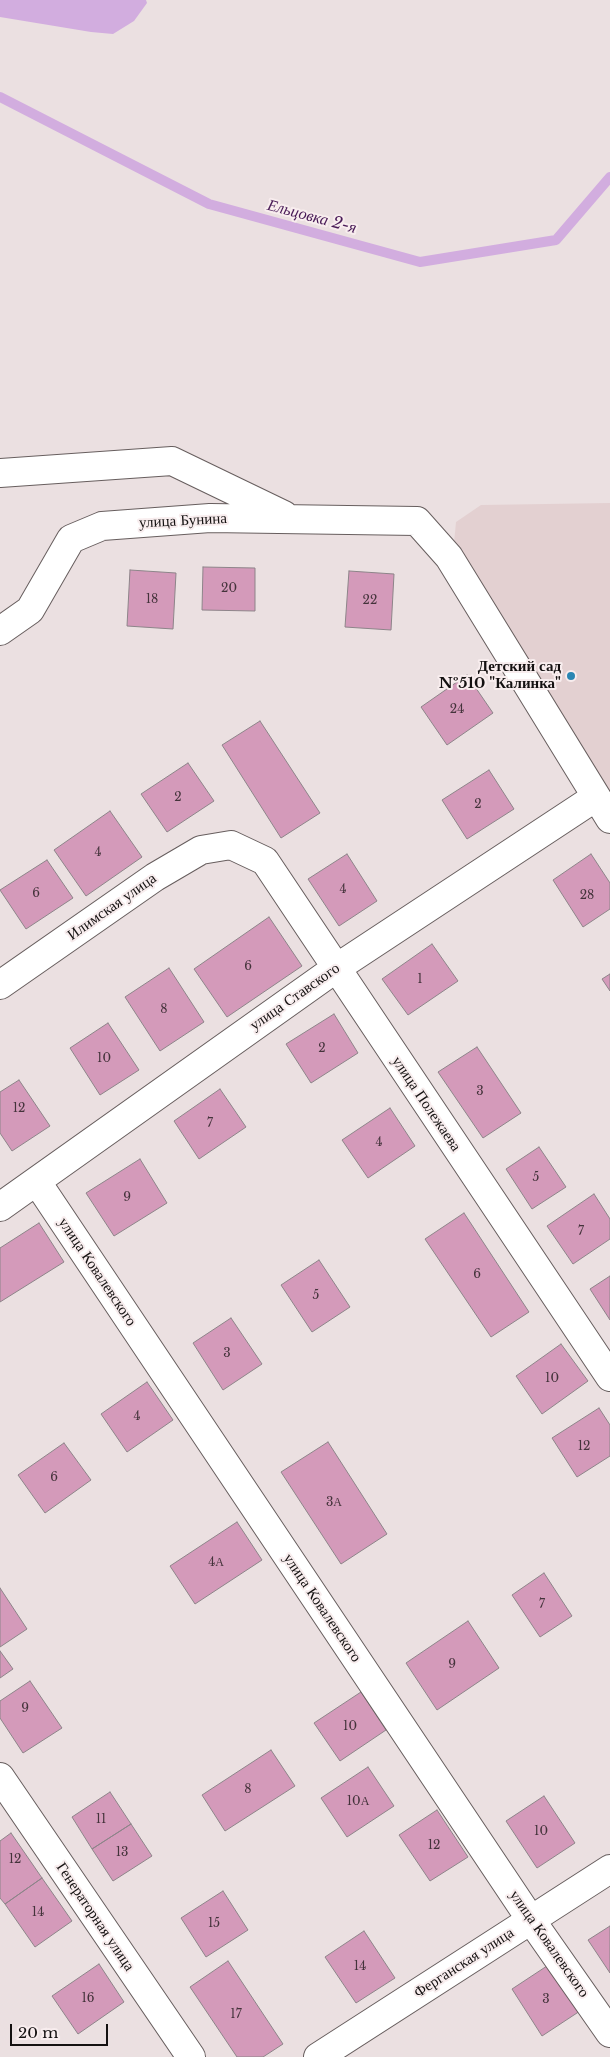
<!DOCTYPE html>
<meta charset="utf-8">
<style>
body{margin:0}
#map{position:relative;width:610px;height:2057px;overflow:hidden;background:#ebe0e1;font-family:"Libre Baskerville",serif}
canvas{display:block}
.scale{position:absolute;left:10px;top:2024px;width:98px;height:22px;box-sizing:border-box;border:2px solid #141111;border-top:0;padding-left:6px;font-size:15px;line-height:18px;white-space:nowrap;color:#141111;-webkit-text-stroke:4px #f8edee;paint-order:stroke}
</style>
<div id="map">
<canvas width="610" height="2057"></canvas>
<div class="scale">20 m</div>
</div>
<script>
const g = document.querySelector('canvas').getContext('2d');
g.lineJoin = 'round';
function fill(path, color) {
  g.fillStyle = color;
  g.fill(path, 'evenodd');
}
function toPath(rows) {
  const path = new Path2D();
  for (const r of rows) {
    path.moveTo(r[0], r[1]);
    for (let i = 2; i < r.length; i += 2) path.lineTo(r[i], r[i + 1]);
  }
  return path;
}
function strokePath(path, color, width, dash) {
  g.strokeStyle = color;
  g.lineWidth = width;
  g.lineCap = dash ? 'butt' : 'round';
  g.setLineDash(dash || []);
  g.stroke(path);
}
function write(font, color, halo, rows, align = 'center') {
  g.font = font + ' "Libre Baskerville",serif';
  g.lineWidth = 4;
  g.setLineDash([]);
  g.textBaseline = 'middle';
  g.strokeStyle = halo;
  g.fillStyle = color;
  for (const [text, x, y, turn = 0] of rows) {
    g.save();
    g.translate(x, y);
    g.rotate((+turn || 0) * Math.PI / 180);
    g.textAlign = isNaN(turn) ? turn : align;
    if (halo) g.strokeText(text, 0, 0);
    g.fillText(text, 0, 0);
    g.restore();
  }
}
const built = toPath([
 [610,503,610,800,453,553,456,522,481,505]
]);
const water = toPath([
 [0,0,146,0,147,3,134,21,113,34,91,32,0,17]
]);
const stream = toPath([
 [0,97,209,204,420,262,556,240,610,177]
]);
const building = toPath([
 [203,567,255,568,255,611,202,610,203,567],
 [130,570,176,573,173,629,127,626,130,570],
 [349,571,394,574,391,630,345,627,349,571],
 [467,675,493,713,447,745,421,707,467,675],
 [260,721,320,813,281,838,222,745,260,721],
 [188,763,214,801,167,832,141,794,188,763],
 [489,770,514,809,467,839,442,800,489,770],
 [110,811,142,857,86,896,54,850,110,811],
 [347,854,377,901,339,926,308,879,347,854],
 [591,854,610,883,610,909,583,927,553,880,591,854],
 [47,860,73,898,26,929,0,890,47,860],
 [269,917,302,966,227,1017,194,969,269,917],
 [432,944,458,981,408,1015,382,979,432,944],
 [169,968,204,1022,160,1051,125,997,169,968],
 [610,974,610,991,602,979,610,974],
 [334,1014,358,1053,311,1083,286,1044,334,1014],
 [108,1023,139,1070,100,1095,70,1048,108,1023],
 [477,1047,521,1113,483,1138,438,1072,477,1047],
 [19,1080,50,1126,12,1151,0,1133,0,1092,19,1080],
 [220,1089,246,1127,199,1159,174,1121,220,1089],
 [390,1108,415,1146,368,1178,342,1140,390,1108],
 [539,1147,566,1187,532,1209,506,1169,539,1147],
 [140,1159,167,1203,114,1236,86,1193,140,1159],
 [594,1194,610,1219,610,1239,573,1264,547,1226,594,1194],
 [464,1213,529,1312,491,1337,425,1239,464,1213],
 [39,1223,64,1262,0,1302,0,1248,39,1223],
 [319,1260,350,1307,312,1332,281,1285,319,1260],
 [610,1276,610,1320,590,1289,610,1276],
 [231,1318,262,1364,223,1390,193,1343,231,1318],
 [561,1344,588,1381,542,1414,516,1376,561,1344],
 [147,1382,173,1420,127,1452,101,1414,147,1382],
 [599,1408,610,1425,610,1456,577,1477,552,1438,599,1408],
 [328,1442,387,1534,341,1564,281,1472,328,1442],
 [64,1443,91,1480,45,1513,18,1475,64,1443],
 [237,1522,262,1560,195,1604,170,1566,237,1522],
 [544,1573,572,1616,540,1637,512,1595,544,1573],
 [0,1588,27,1629,0,1647,0,1588],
 [468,1621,499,1668,437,1710,406,1663,468,1621],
 [0,1651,13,1669,0,1678,0,1651],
 [30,1681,62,1728,23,1753,0,1718,0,1701,30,1681],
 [361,1692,386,1730,340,1761,314,1723,361,1692],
 [271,1750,295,1786,225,1831,202,1795,271,1750],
 [368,1767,394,1806,347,1837,321,1798,368,1767],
 [110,1792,131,1824,92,1849,72,1817,110,1792],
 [544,1796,575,1843,537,1868,506,1821,544,1796],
 [437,1810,468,1857,430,1881,399,1835,437,1810],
 [131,1824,152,1856,113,1881,92,1849,131,1824],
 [11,1833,42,1878,5,1904,0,1898,0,1841,11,1833],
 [42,1878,72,1921,35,1947,5,1904,42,1878],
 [223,1891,248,1930,206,1957,181,1918,223,1891],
 [610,1926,610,1973,588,1940,610,1926],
 [364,1931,395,1978,356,2003,325,1957,364,1931],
 [228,1961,283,2044,263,2057,237,2057,190,1987,228,1961],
 [99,1964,124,2002,78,2034,52,1996,99,1964],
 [550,1964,580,2011,542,2036,512,1989,550,1964]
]);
const minor = toPath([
 [0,473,172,461,284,515],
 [0,631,30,610,71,539,102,526,210,518,417,521,449,557,610,819],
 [0,985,155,877,201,850,231,845,265,861,610,1377],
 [37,1182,531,1920,610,2033],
 [0,1207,335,969,596,797],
 [0,1777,191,2057],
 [318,2057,610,1869]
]);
const markers = [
 [571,676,5,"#2a86b3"]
];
const numberNames = [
 ["20",229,589],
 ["18",152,600],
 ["22",370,601],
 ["24",457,710],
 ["2",178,798],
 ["2",478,805],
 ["4",98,853],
 ["4",343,890],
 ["6",36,894],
 ["28",587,896],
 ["6",248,967],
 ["1",420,980],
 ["8",164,1010],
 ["2",322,1049],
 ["10",104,1059],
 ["3",480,1092],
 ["12",19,1109],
 ["7",210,1124],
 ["4",379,1143],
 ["5",536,1178],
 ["9",127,1198],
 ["7",581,1232],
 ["6",477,1275],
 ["5",316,1296],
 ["3",227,1354],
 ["10",552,1379],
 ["4",137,1417],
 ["12",584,1447],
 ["6",54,1478],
 ["3А",334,1503],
 ["4А",216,1563],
 ["7",542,1605],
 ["9",452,1665],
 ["9",25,1709],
 ["10",350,1727],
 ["8",248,1790],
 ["10А",358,1802],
 ["11",101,1820],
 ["10",541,1832],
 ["12",434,1846],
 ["13",122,1853],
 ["12",15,1860],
 ["14",38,1913],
 ["15",214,1924],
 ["14",360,1967],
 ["16",88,1999],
 ["3",546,2000],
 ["17",236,2015]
];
const streetNames = [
 ["улица Бунина",183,521,-3],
 ["Илимская улица",112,907,-35],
 ["улица Ставского",295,997,-35],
 ["улица Полежаева",426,1104,56],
 ["улица Ковалевского",97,1272,56],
 ["улица Ковалевского",322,1608,56],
 ["Генераторная улица",95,1917,56],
 ["улица Ковалевского",549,1944,55],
 ["Ферганская улица",464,1963,-33]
];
const poiNames = [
 ["Детский сад",561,667],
 ["№510 \"Калинка\"",561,684]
];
const waterNames = [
 ["Ельцовка 2-я",312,217,15]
];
fill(built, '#e3d0d1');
fill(water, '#d2addf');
strokePath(stream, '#d2addf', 10);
fill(building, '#d49aba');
strokePath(building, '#8d8489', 1);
strokePath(minor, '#675e5e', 30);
strokePath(minor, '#fff', 28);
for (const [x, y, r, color] of markers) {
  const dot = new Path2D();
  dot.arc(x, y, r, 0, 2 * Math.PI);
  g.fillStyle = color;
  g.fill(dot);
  strokePath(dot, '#f8edee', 2);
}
write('12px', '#44333b', null, numberNames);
write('15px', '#141111', '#f8edee', streetNames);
write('bold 15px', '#141111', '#f8edee', poiNames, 'right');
write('italic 16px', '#491b57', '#f8edee', waterNames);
</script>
